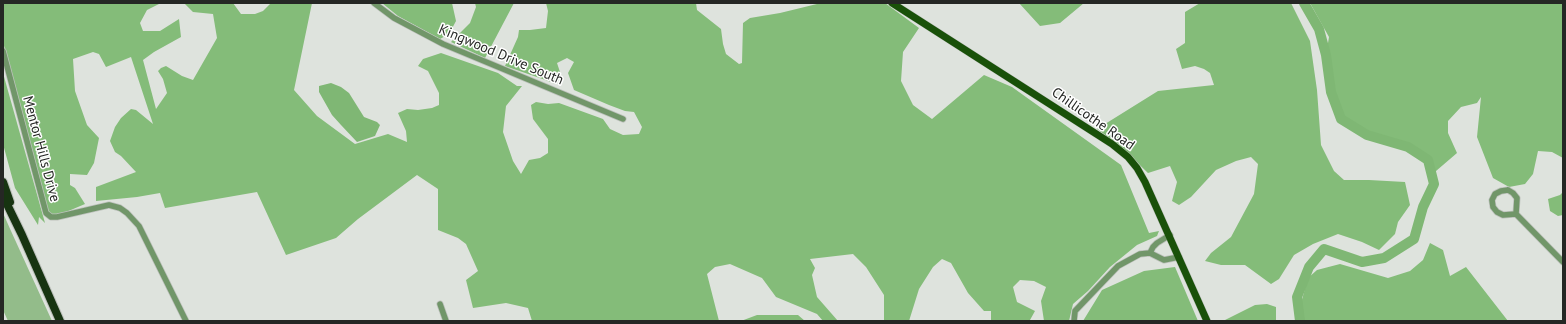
<!DOCTYPE html>
<style>
body{margin:0}
#map{position:relative;width:1566px;height:324px;overflow:hidden;background:#dee3dd;font-family:"PT Sans",sans-serif}
canvas{display:block}
.frame{position:absolute;inset:0;border:4px solid #252724;pointer-events:none}
</style>
<div id="map">
<canvas width="1566" height="324"></canvas>
<div class="frame"></div>
</div>
<script>
const g = document.querySelector('canvas').getContext('2d');
g.lineJoin = 'round';
function fill(path, color) {
  g.fillStyle = color;
  g.fill(path, 'evenodd');
}
function toPath(rows) {
  const path = new Path2D();
  for (const r of rows) {
    path.moveTo(r[0], r[1]);
    for (let i = 2; i < r.length; i += 2) path.lineTo(r[i], r[i + 1]);
  }
  return path;
}
function strokePath(path, color, width, dash) {
  g.strokeStyle = color;
  g.lineWidth = width;
  g.lineCap = dash ? 'butt' : 'round';
  g.setLineDash(dash || []);
  g.stroke(path);
}
function write(font, color, halo, rows, align = 'center') {
  g.font = font + ' "PT Sans",sans-serif';
  g.lineWidth = 3;
  g.setLineDash([]);
  g.textBaseline = 'middle';
  g.strokeStyle = halo;
  g.fillStyle = color;
  for (const [text, x, y, turn = 0] of rows) {
    g.save();
    g.translate(x, y);
    g.rotate((+turn || 0) * Math.PI / 180);
    g.textAlign = isNaN(turn) ? turn : align;
    if (halo) g.strokeText(text, 0, 0);
    g.fillText(text, 0, 0);
    g.restore();
  }
}
const green = toPath([
 [3,213,11,231,52,321,8,321,3,310]
]);
const forest = toPath([
 [3,3,161,3,147,10,140,23,143,31,160,31,179,19,181,37,154,52,143,60,156,109,167,93,163,79,158,71,161,68,166,66,182,76,193,80,217,38,213,14,193,12,184,3,233,3,241,14,255,14,263,11,271,3,312,3,294,90,317,116,355,144,388,134,407,142,406,131,398,113,407,109,418,110,432,108,439,105,439,93,428,71,418,66,423,59,441,53,498,73,517,86,522,86,506,106,503,132,513,161,521,174,529,160,540,158,548,153,548,139,533,119,531,105,536,102,548,104,559,103,603,119,610,129,623,135,639,134,642,127,634,112,625,111,609,105,574,90,568,73,574,62,567,58,557,63,561,75,557,84,505,66,518,37,519,30,530,30,546,28,548,11,546,3,696,3,697,10,721,29,723,44,726,54,739,64,742,63,743,23,750,18,780,13,821,3,885,3,919,28,903,52,901,81,913,105,932,119,984,75,1012,87,1121,165,1149,233,1159,231,1157,236,1137,245,1110,267,1088,291,1073,304,1069,321,1044,321,1041,301,1046,287,1034,281,1020,280,1013,287,1017,302,1035,311,1030,320,991,321,991,311,984,311,968,293,951,263,942,259,933,267,919,289,909,321,884,321,884,295,866,267,853,254,810,259,815,268,812,275,817,297,838,321,823,321,817,314,776,297,762,278,730,264,715,267,707,274,719,321,532,321,528,308,506,303,473,308,466,280,478,271,466,244,458,238,438,230,438,189,417,175,358,219,336,238,286,255,257,192,165,208,160,193,137,197,96,201,96,187,136,172,121,156,115,152,110,141,115,127,121,118,131,109,136,110,153,124,131,57,106,67,99,54,93,52,73,59,75,91,87,125,99,138,94,163,87,175,70,174,70,185,75,188,85,204,59,215,53,215,48,212,3,42],
 [382,3,452,3,456,21,449,34,440,39,398,16],
 [475,3,514,3,485,58,451,42,470,23,476,7],
 [1019,3,1084,3,1060,23,1040,26],
 [1200,3,1291,3,1310,41,1317,90,1321,145,1334,171,1344,180,1369,180,1405,182,1410,205,1398,222,1395,234,1379,250,1362,242,1338,234,1313,244,1294,255,1279,279,1271,284,1245,265,1221,265,1205,261,1211,253,1231,237,1254,194,1258,164,1251,157,1236,161,1216,170,1191,197,1179,205,1172,201,1177,182,1170,166,1148,173,1119,145,1097,129,1158,91,1214,85,1210,73,1204,69,1195,66,1182,69,1176,49,1185,43,1185,12],
 [1310,3,1563,3,1563,158,1552,152,1538,151,1533,174,1525,184,1509,187,1493,178,1477,137,1481,97,1477,103,1461,107,1448,121,1448,133,1457,153,1429,177,1428,160,1408,147,1367,135,1341,119,1331,92,1326,55,1329,37],
 [3,73,45,223,39,217,38,225,15,188,3,144],
 [1563,192,1563,215,1558,216,1550,211,1548,199,1560,195],
 [1430,243,1443,250,1450,276,1466,267,1508,321,1303,321,1301,303,1308,278,1317,270,1340,264,1388,278,1410,271,1423,260],
 [1175,267,1198,321,1083,321,1102,290,1144,271],
 [1267,304,1276,307,1276,321,1223,321,1255,305],
 [757,315,798,315,805,321,741,321]
]);
const water = toPath([
 [331,83,341,87,349,93,364,117,377,122,380,125,375,136,357,142,341,125,332,115,319,92,319,86]
]);
const river = toPath([
 [1300,321,1297,297,1309,267,1324,249,1362,262,1384,258,1414,239,1423,207,1434,184,1428,160,1408,147,1367,135,1341,119,1331,92,1326,55,1319,29,1304,3]
]);
const minor = toPath([
 [374,3,394,18,443,44,623,119],
 [3,51,46,213,51,217,57,217,109,205,120,208,127,213,139,226,186,321],
 [1508,190,1513,193,1517,198,1516,214,1503,215,1497,212,1493,207,1492,200,1495,194,1501,191,1508,190],
 [1516,214,1563,262],
 [1150,253,1153,247,1157,243,1170,235],
 [440,304,446,321],
 [1074,321,1075,311,1118,266,1140,254,1150,253,1164,260,1179,257]
]);
const major = toPath([
 [892,3,1112,144,1128,157,1137,168,1145,182,1207,321]
]);
const highway = toPath([
 [3,182,10,202],
 [3,196,22,235,60,321]
]);
const streetNames = [
 ["Kingwood Drive South",501,55,23],
 ["Chillicothe Road",1093,119,35],
 ["Mentor Hills Drive",41,149,75]
];
fill(green, '#93bc8a');
fill(forest, '#84bc79');
fill(water, '#7fb774');
strokePath(river, '#7fb774', 10);
strokePath(minor, '#bdc1bc', 7);
strokePath(major, '#bdc1bc', 8);
strokePath(highway, '#bdc1bc', 10);
strokePath(minor, '#719669', 5.5);
strokePath(major, '#195109', 7);
strokePath(highway, '#173411', 8);
write('14px', '#252724', '#fff', streetNames);
</script>
